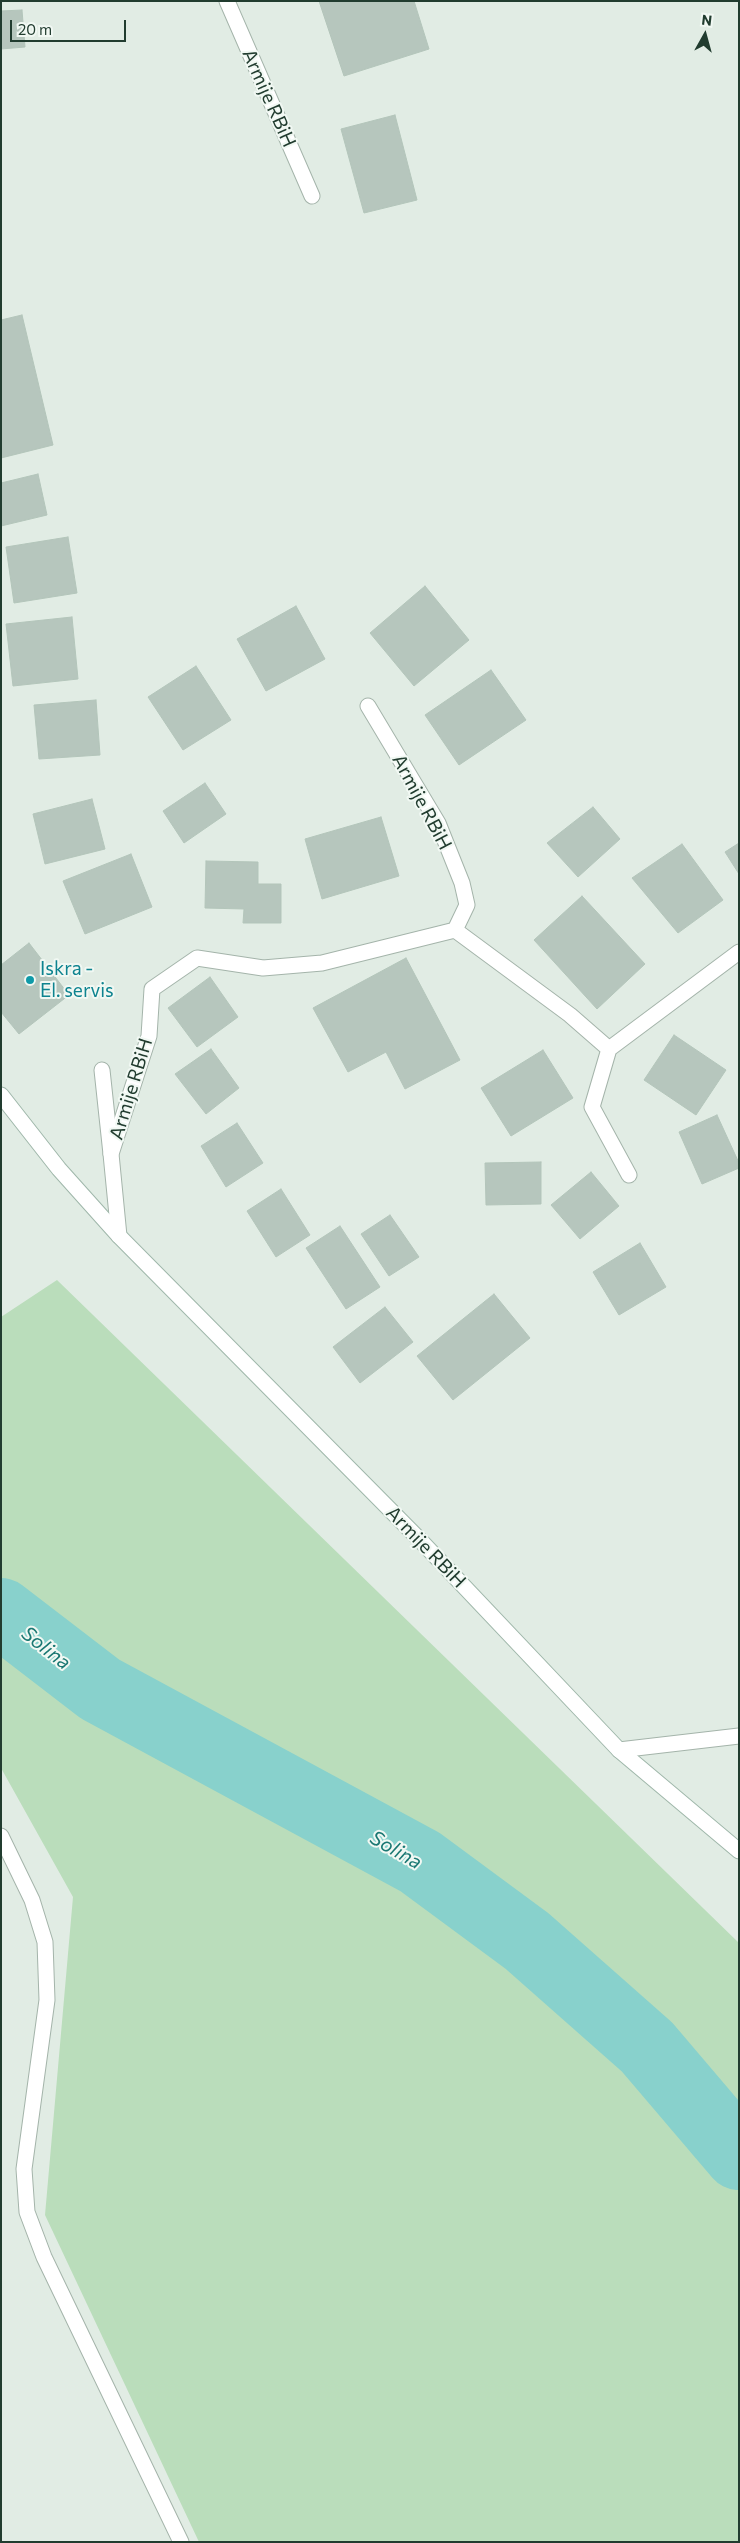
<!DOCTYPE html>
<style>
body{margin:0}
#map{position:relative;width:740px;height:2543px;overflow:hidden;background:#e1ece4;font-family:Commissioner,sans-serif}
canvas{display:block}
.frame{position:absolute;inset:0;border:2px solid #213c2f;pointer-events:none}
.north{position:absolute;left:680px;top:10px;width:50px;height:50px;-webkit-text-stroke:4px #f1f8f3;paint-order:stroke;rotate:7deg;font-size:14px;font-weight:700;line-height:20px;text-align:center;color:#213c2f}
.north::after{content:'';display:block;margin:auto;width:18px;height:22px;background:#213c2f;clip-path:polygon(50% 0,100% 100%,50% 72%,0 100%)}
.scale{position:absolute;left:10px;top:20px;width:116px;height:22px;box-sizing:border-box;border:2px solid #213c2f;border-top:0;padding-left:6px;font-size:15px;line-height:18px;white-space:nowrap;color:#213c2f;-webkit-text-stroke:4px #f1f8f3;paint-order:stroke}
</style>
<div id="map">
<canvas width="740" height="2543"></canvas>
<div class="frame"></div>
<div class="north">N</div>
<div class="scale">20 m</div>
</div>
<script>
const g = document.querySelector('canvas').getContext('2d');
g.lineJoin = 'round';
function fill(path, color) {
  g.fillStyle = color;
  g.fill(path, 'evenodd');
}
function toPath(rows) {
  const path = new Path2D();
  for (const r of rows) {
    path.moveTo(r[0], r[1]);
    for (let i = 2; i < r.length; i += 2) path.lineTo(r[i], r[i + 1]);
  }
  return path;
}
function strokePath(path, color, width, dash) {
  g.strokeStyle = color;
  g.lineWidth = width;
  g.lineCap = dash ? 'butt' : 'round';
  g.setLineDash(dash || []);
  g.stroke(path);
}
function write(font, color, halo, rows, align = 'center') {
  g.font = font + ' Commissioner,sans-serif';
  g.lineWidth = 4;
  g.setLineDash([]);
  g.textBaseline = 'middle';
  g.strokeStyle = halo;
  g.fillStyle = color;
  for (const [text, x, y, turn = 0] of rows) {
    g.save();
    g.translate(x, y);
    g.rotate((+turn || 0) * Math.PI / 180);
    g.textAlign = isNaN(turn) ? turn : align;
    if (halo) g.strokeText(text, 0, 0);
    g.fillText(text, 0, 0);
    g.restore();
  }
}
const green = toPath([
 [57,1280,739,1943,739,2542,199,2542,45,2215,73,1897,1,1768,1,1317]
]);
const river = toPath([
 [1,1613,100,1689,420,1862,527,1941,647,2047,739,2155]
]);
const building = toPath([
 [319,1,414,1,429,49,344,76,319,1],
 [22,10,25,47,1,49,1,11,22,10],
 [395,115,417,200,364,213,341,129,395,115],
 [22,315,53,445,1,458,1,320,22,315],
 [38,474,47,515,1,526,1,483,38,474],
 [68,537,77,593,14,603,6,547,68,537],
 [425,586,469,640,414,686,370,633,425,586],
 [296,606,325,659,266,691,237,639,296,606],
 [72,617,78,679,13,686,6,624,72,617],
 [196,666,231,720,183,750,148,697,196,666],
 [491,670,526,720,459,765,425,715,491,670],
 [96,700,100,755,39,759,34,705,96,700],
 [205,783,226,814,184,843,163,811,205,783],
 [92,799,105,849,45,864,33,814,92,799],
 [593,807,620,839,578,877,547,843,593,807],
 [381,817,399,876,322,899,305,839,381,817],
 [739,843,739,874,725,852,739,843],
 [682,844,723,900,678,933,632,878,682,844],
 [131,854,152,907,85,934,63,881,131,854],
 [206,861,258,862,258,884,281,884,281,923,243,923,244,909,205,908,206,861],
 [582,896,645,964,597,1009,534,940,582,896],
 [29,943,69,995,19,1034,1,1012,1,965,29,943],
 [406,958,460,1060,405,1089,386,1052,348,1072,313,1008,406,958],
 [210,977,238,1017,197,1047,168,1008,210,977],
 [674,1035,726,1070,696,1115,644,1080,674,1035],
 [211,1049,239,1088,206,1114,175,1074,211,1049],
 [543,1050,573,1098,511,1136,481,1088,543,1050],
 [717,1115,739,1163,739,1168,702,1184,679,1132,717,1115],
 [237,1123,263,1163,226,1187,201,1146,237,1123],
 [541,1162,541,1204,486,1205,485,1163,541,1162],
 [591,1172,619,1206,580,1239,551,1205,591,1172],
 [281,1189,310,1235,276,1257,247,1211,281,1189],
 [390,1215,419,1257,389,1276,361,1234,390,1215],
 [340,1226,380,1287,346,1309,306,1248,340,1226],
 [640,1243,666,1287,619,1315,593,1272,640,1243],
 [494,1294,530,1338,453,1400,417,1356,494,1294],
 [385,1307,413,1342,360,1383,333,1347,385,1307]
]);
const lane = toPath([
 [102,1070,111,1154],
 [1,1836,32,1900,45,1942,47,2000,24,2169,27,2212,44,2257,181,2542]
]);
const street = toPath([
 [227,1,312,196],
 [368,706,438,823,462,883,467,905,455,930],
 [609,1049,592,1107,629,1175],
 [119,1236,111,1154,149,1036,152,989,197,958,263,968,322,963,455,930,570,1015,609,1049,739,952],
 [619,1750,739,1736]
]);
const secondary = toPath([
 [1,1095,59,1169,119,1236,420,1540,619,1750,739,1851]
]);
const markers = [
 [30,980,5,"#0f9aa8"]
];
const streetNames = [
 ["Armije RBiH",269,98,66],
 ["Armije RBiH",422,802,62],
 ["Armije RBiH",131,1089,-73],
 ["Armije RBiH",426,1547,46]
];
const cultureNames = [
 ["Iskra -",40,969],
 ["El. servis",40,991]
];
const waterNames = [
 ["Solina",46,1648,38],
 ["Solina",396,1850,30]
];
fill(green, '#baddbb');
strokePath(river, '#88d1cc', 70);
fill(building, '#b6c6bd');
strokePath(building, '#b3c5ba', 1);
strokePath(lane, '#a4b4aa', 17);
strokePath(street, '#a4b4aa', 17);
strokePath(secondary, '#9fb7aa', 17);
strokePath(lane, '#fff', 15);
strokePath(street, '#fff', 15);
strokePath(secondary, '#fff', 15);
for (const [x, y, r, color] of markers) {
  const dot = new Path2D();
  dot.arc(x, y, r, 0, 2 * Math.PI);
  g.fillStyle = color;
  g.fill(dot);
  strokePath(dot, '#f1f8f3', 2);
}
write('19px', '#213c2f', '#f1f8f3', streetNames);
write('19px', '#0d838f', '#f1f8f3', cultureNames, 'left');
write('italic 20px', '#1b7873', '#f1f8f3', waterNames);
</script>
